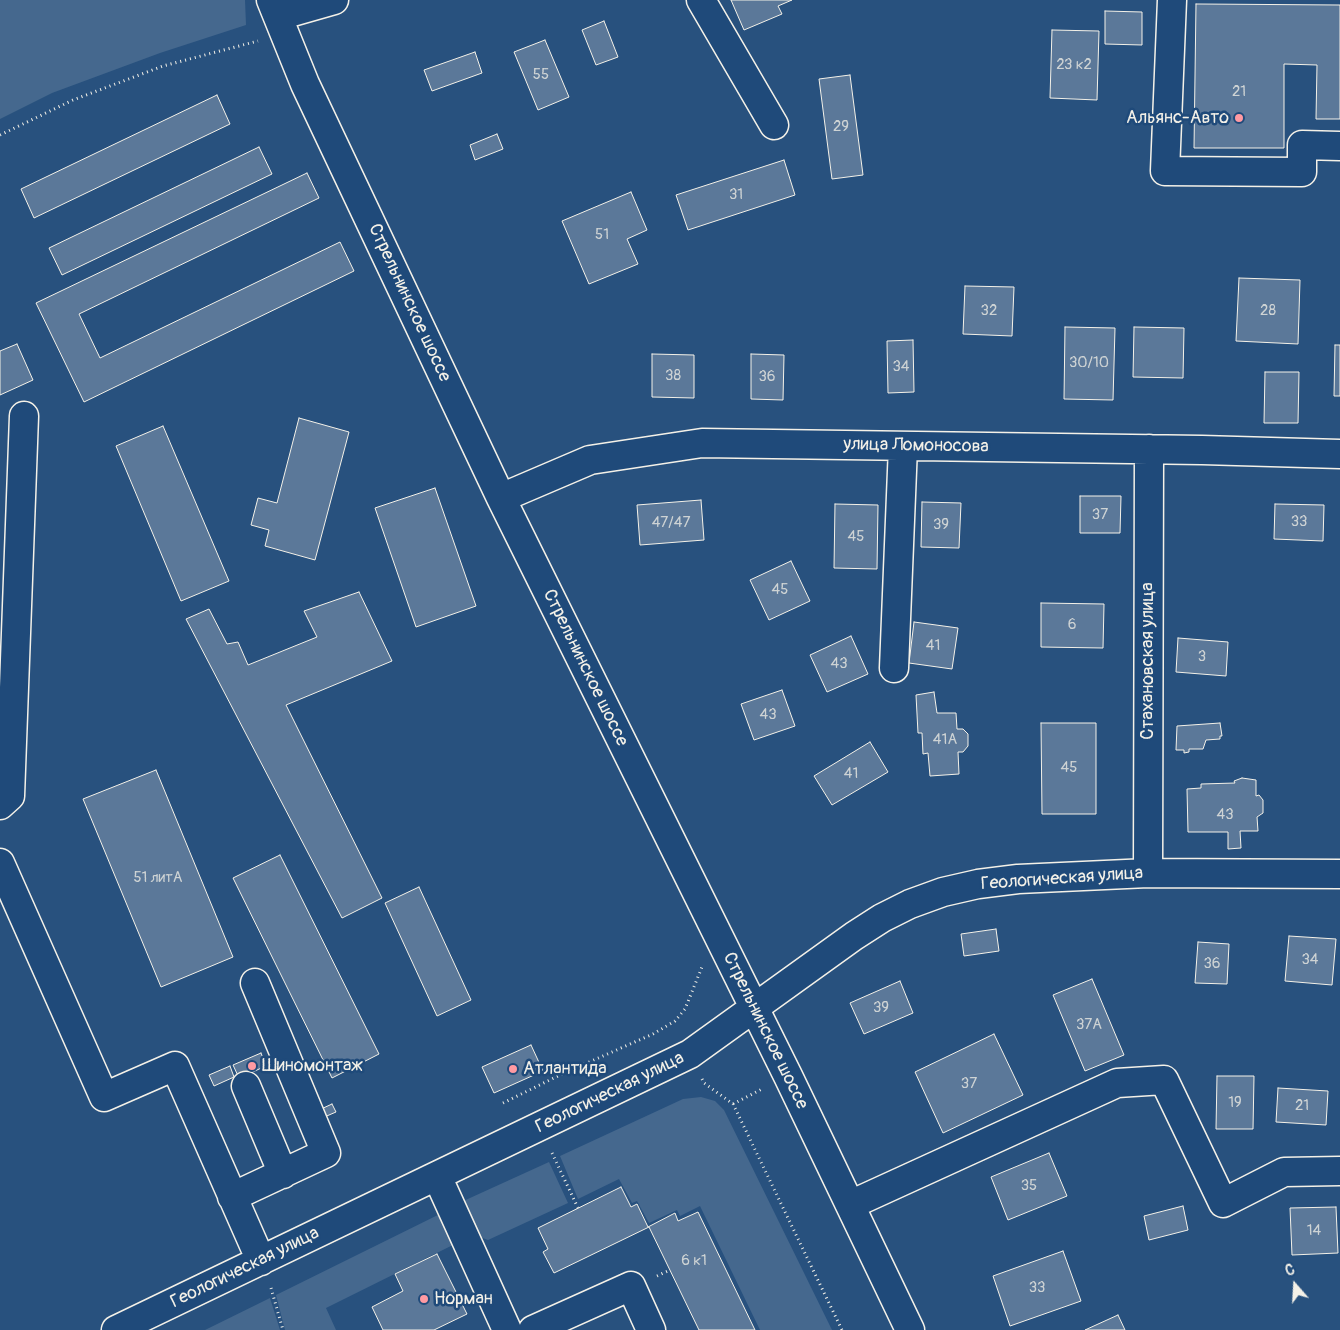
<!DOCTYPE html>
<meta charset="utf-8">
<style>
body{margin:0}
#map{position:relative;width:1340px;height:1330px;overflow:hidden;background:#28517e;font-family:Pangolin,sans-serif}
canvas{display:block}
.north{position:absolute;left:1270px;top:1260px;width:50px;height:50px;-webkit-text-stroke:4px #1f4a7a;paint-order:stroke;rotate:341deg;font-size:14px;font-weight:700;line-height:20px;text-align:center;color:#f4f1e8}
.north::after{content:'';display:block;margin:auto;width:18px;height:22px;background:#f4f1e8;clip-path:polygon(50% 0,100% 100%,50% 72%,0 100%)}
</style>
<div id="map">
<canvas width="1340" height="1330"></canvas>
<div class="north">С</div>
</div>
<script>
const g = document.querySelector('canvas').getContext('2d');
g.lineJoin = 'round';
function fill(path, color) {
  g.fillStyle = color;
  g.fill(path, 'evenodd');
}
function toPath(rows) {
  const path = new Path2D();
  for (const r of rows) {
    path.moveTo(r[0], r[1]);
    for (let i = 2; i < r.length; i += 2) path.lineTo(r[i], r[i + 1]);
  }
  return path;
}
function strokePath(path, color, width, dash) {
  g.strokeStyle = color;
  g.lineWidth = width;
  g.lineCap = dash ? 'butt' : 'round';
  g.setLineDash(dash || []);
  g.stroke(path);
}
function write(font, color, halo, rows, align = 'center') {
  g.font = font + ' Pangolin,sans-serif';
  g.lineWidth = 5;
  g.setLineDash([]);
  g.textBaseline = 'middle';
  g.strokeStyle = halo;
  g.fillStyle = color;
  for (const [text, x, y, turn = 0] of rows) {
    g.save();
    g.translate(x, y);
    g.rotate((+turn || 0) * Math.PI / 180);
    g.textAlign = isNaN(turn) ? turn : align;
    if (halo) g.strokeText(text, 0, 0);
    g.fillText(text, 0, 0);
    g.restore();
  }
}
const green = toPath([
 [0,0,245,0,246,25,160,53,52,93,0,119],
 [701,1097,715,1101,724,1110,832,1330,760,1330,700,1206,680,1216,677,1210,649,1223,637,1201,632,1203,619,1179,578,1199,560,1156,683,1099],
 [549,1162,568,1203,488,1240,475,1235,459,1203],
 [448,1210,463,1240,326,1308,336,1330,285,1330,276,1295],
 [270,1298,280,1330,205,1330]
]);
const building = toPath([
 [731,0,792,0,778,6,782,14,744,30,731,0],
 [1196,4,1340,5,1340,119,1316,119,1317,65,1284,64,1284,148,1194,148,1196,4],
 [1105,11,1142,12,1142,45,1105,44,1105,11],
 [604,21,618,57,596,65,582,30,604,21],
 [1052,30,1099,31,1097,100,1050,98,1052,30],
 [545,40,569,97,538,110,514,52,545,40],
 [475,52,482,73,432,91,424,70,475,52],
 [850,75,863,175,832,179,819,79,850,75],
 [217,95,230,124,34,218,21,189,217,95],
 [497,134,503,149,475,160,470,145,497,134],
 [259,147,272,174,62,275,49,248,259,147],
 [784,160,795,195,688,230,676,195,784,160],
 [307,173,319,198,79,314,100,358,340,242,354,271,84,402,36,303,307,173],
 [631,192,647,230,627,239,638,264,589,284,562,221,631,192],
 [1239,278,1300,280,1298,344,1236,341,1239,278],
 [965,286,1014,287,1012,336,963,334,965,286],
 [1065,327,1115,328,1113,400,1064,399,1065,327],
 [1134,327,1184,328,1183,378,1133,377,1134,327],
 [913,340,914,392,888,393,887,341,913,340],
 [17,344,33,380,0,395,0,351,17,344],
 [1335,345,1340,345,1340,396,1334,396,1335,345],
 [652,354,694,355,694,398,652,397,652,354],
 [751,354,784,355,783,400,751,399,751,354],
 [1265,372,1299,372,1298,423,1264,423,1265,372],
 [299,418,349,432,315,560,265,546,269,530,251,525,258,498,277,503,299,418],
 [163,426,229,581,181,601,116,446,163,426],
 [435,488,476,606,416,627,375,508,435,488],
 [1080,496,1121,496,1120,533,1080,533,1080,496],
 [701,500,704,540,640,545,637,505,701,500],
 [922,502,961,503,959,548,921,547,922,502],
 [835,504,878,505,877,569,834,568,835,504],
 [1275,504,1324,505,1323,541,1274,539,1275,504],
 [791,561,810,601,769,620,750,580,791,561],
 [359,592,392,661,286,705,382,898,342,918,186,619,209,609,227,644,238,642,248,665,317,637,304,611,359,592],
 [1041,603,1104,604,1103,648,1041,647,1041,603],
 [914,622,958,628,952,669,909,663,914,622],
 [851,636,868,674,827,692,810,655,851,636],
 [1178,638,1228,642,1226,676,1176,672,1178,638],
 [782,690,795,726,754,740,741,704,782,690],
 [934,692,937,713,956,713,957,729,963,729,968,734,968,746,963,752,958,752,959,774,930,776,928,753,923,754,922,733,918,733,916,695,934,692],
 [1041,723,1096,723,1096,814,1042,814,1041,723],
 [1220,723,1222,736,1220,736,1220,739,1206,740,1203,749,1189,749,1189,752,1184,753,1184,750,1176,750,1177,726,1220,723],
 [870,742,888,772,832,805,814,776,870,742],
 [156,770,233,957,161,987,83,799,156,770],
 [1242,778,1256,780,1256,796,1259,795,1263,800,1263,813,1257,817,1258,831,1240,831,1241,848,1228,849,1228,832,1188,832,1187,789,1201,788,1201,784,1235,783,1234,781,1242,778],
 [280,855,379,1054,332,1078,233,878,280,855],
 [419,887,471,1000,437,1016,385,903,419,887],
 [996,929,999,951,964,956,961,934,996,929],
 [1289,936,1336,939,1332,985,1285,981,1289,936],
 [1198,942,1229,944,1227,984,1195,983,1198,942],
 [1092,979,1124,1055,1085,1071,1053,995,1092,979],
 [900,981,913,1013,864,1034,850,1003,900,981],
 [994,1034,1023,1095,943,1133,915,1072,994,1034],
 [531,1045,543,1071,494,1093,482,1067,531,1045],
 [261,1053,266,1066,239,1078,233,1065,261,1053],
 [230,1066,234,1077,214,1086,209,1075,230,1066],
 [1217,1076,1254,1076,1253,1129,1216,1129,1217,1076],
 [1278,1088,1328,1091,1326,1125,1276,1122,1278,1088],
 [332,1104,336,1112,322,1118,319,1110,332,1104],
 [1049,1153,1067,1196,1008,1220,991,1177,1049,1153],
 [621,1187,631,1207,637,1204,648,1227,675,1213,678,1221,698,1212,755,1330,699,1330,649,1227,554,1273,543,1252,548,1249,538,1228,621,1187],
 [1183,1206,1188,1230,1149,1240,1144,1216,1183,1206],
 [1336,1207,1338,1253,1292,1255,1290,1208,1336,1207],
 [1063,1251,1081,1301,1010,1326,993,1276,1063,1251],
 [437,1254,467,1314,434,1330,383,1330,372,1307,403,1291,395,1274,437,1254],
 [1118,1315,1125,1330,1085,1330,1118,1315]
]);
const path = toPath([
 [0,135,73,100,163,66,258,41],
 [702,1079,704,1083,733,1104,842,1330],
 [503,1103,562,1074,653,1034,675,1021,685,1009,702,967],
 [733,1104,764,1088],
 [552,1153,578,1208],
 [657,1276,670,1270],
 [271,1288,283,1330]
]);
const minor = toPath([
 [271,0,305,84,501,498,788,1076,910,1330],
 [701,0,774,125],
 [1172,0,1165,171,1302,172,1302,145,1340,146],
 [278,16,334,0],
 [501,498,590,460,702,443,1202,450,1340,454],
 [894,668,903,446],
 [0,805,10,796,24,416],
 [0,863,104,1097,175,1066,261,1261],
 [1148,873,1149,449],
 [246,1086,283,1174],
 [437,1176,507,1330],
 [232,1197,326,1153,255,983],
 [850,1205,1117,1083,1164,1080,1223,1203,1284,1172,1340,1171],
 [116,1330,690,1054,854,936,882,918,910,904,943,892,978,884,1018,879,1148,873,1340,874],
 [533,1330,631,1286,651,1330]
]);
const markers = [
 [1239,118,5,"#ff9aa2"],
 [252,1066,5,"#ff9aa2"],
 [513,1069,5,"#ff9aa2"],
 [424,1299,5,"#ff9aa2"]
];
const numberNames = [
 ["23 к2",1074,65],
 ["55",541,75],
 ["21",1239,92],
 ["29",841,127],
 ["31",736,195],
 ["51",602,235],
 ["32",989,311],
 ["28",1268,311],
 ["30/10",1089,363],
 ["34",901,367],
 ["38",673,376],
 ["36",767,377],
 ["37",1100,515],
 ["33",1299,522],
 ["47/47",671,523],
 ["39",941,525],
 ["45",856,537],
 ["45",780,590],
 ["6",1072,625],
 ["41",933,646],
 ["3",1202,657],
 ["43",839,664],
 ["43",768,715],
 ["41А",945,740],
 ["45",1069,768],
 ["41",851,774],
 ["43",1225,815],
 ["51 литА",158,878],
 ["34",1310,960],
 ["36",1212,964],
 ["39",881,1008],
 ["37А",1089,1025],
 ["37",969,1084],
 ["19",1235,1103],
 ["21",1302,1106],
 ["35",1029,1186],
 ["14",1314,1231],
 ["6 к1",694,1261],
 ["33",1037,1288]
];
const poiNames = [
 ["Альянс-Авто",1229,118,"right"],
 ["Шиномонтаж",262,1066],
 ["Атлантида",523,1069],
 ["Норман",434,1299]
];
const streetNames = [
 ["Стрельнинское шоссе",409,303,65],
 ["улица Ломоносова",916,446,1],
 ["Стахановская улица",1148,661,-90],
 ["Стрельнинское шоссе",585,668,64],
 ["Геологическая улица",1062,879,-4],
 ["Стрельнинское шоссе",765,1031,64],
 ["Геологическая улица",610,1093,-26],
 ["Геологическая улица",245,1268,-26]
];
fill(green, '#45688e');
fill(building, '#5b7899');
strokePath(building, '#f4f1e8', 1);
strokePath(minor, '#f4f1e8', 31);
strokePath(path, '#f4f1e8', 3, [1, 4]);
strokePath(minor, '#1f4a7a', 28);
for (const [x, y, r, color] of markers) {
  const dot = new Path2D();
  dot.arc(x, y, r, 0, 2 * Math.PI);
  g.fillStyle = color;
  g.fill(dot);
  strokePath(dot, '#1f4a7a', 2);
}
write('15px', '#ced3d4', null, numberNames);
write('18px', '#f4f1e8', '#1f4a7a', poiNames, 'left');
write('18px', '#f4f1e8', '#1f4a7a', streetNames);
</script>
